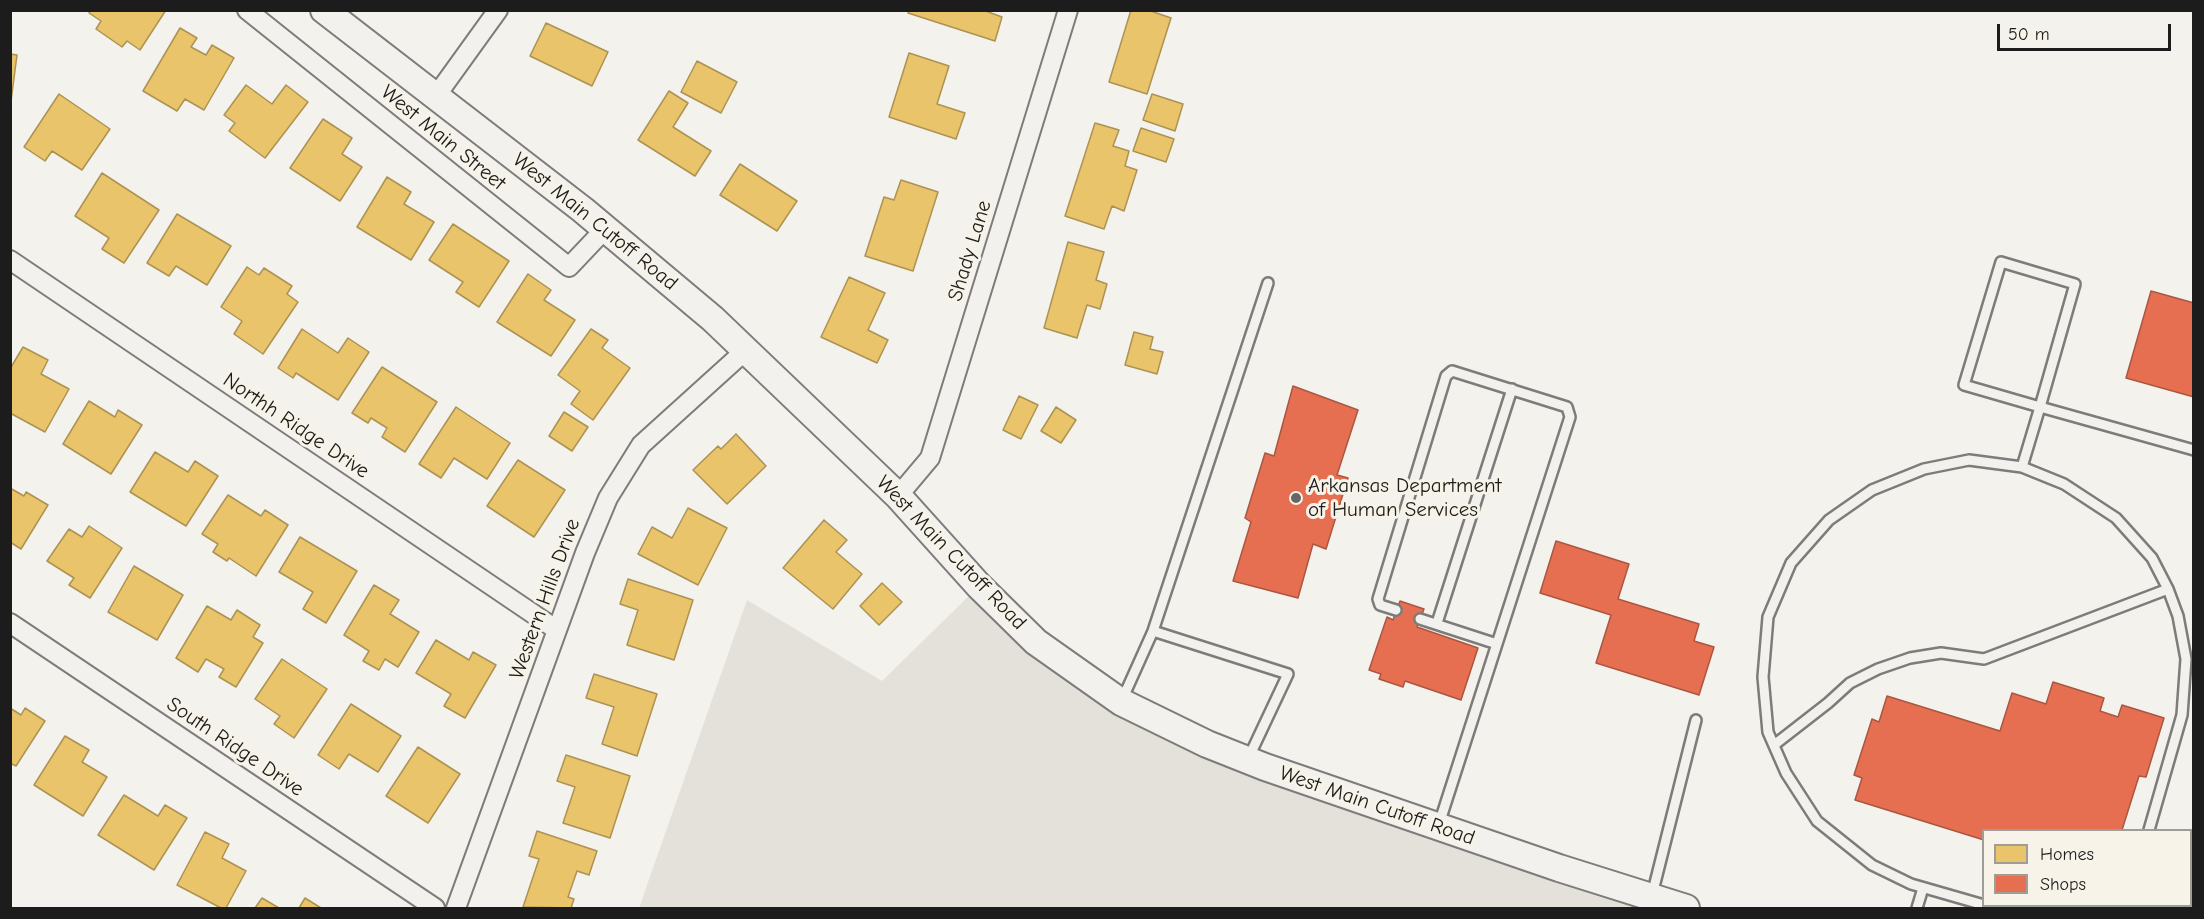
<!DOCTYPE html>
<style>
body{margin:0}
#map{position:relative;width:2204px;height:919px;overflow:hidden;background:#f4f2ec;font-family:"Comic Neue",sans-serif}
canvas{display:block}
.frame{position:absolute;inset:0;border:12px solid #1c1c1c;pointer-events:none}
.legend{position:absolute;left:1982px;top:829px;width:210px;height:78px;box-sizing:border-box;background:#f7f3e8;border:2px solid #9f9d96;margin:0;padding:8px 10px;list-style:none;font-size:18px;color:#1c1c1c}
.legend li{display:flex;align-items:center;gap:12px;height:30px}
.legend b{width:30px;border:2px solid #9f9d96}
.scale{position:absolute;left:1997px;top:24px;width:174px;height:27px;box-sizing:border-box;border:3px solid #1c1c1c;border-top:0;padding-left:8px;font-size:18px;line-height:21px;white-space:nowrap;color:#1c1c1c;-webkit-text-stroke:4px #f7f3e8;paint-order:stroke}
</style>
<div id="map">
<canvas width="2204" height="919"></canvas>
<div class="frame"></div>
<ul class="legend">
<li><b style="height:16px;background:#e9c46a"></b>Homes</li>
<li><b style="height:16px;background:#e76f51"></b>Shops</li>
</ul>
<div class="scale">50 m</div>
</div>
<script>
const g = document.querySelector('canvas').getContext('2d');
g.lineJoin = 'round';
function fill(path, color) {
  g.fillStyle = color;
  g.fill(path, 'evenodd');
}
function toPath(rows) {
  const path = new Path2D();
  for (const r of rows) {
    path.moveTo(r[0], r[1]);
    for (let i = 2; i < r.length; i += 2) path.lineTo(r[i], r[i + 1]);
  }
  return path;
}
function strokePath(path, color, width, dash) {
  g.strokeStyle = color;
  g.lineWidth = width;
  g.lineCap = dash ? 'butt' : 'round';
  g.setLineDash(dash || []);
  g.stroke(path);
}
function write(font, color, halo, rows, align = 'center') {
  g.font = font + ' "Comic Neue",sans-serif';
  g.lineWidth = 6;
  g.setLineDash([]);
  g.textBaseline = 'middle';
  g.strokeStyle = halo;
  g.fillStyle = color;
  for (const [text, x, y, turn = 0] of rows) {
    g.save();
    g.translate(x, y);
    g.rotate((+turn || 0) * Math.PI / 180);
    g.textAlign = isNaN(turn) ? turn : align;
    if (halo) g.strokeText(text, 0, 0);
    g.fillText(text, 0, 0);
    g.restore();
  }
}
const green = toPath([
 [979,586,1121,702,1686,908,639,908,747,600,882,681]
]);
const homes = toPath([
 [91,10,166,10,140,50,127,41,122,47,96,29,101,21,89,13,91,10],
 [908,10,983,10,1002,17,995,41,908,13,908,10],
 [1131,10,1148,10,1171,18,1147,94,1109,82,1131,10],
 [546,23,608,52,592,86,530,56,546,23],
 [180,28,197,38,191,47,206,55,212,45,234,58,204,110,185,99,177,111,143,91,180,28],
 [909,53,949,66,937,104,965,113,956,139,889,117,909,53],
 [10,54,17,55,10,109,10,54],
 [697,61,737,82,721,113,681,92,697,61],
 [246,85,272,104,286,85,308,102,265,158,229,131,235,123,224,115,246,85],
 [669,91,688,103,673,127,711,151,695,176,638,140,669,91],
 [59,94,110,129,82,170,52,151,45,161,24,147,59,94],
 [1152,94,1183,104,1175,131,1143,120,1152,94],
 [323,119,352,138,342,154,362,167,340,201,290,168,323,119],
 [1095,123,1119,130,1113,146,1129,151,1125,166,1137,170,1124,211,1112,206,1104,229,1065,216,1095,123],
 [1141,128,1174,139,1166,162,1133,151,1141,128],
 [740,164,797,201,777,231,720,195,740,164],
 [102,173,159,210,124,263,102,249,109,238,75,216,102,173],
 [387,177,411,192,404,204,434,222,411,260,357,227,387,177],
 [901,180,938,192,913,271,865,256,884,197,894,200,901,180],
 [177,214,231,246,207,285,176,266,169,276,147,263,177,214],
 [453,224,509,261,479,307,456,292,463,282,429,260,453,224],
 [1068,242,1104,252,1096,280,1107,284,1100,309,1087,305,1077,338,1044,328,1068,242],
 [247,267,259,275,264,268,292,286,287,294,298,302,263,354,234,334,242,321,221,307,247,267],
 [528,274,551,290,544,300,575,320,551,356,497,322,528,274],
 [849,277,885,293,868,330,888,340,877,363,821,337,849,277],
 [302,329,338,353,348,338,369,352,338,400,296,373,293,378,278,368,302,329],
 [591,329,608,340,602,348,630,368,593,420,571,404,580,391,558,375,591,329],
 [1134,332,1153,337,1150,349,1163,352,1157,374,1125,365,1134,332],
 [23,347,48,360,41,374,69,389,45,432,10,413,10,369,23,347],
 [382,367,437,402,405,452,382,437,387,428,371,418,368,423,352,413,382,367],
 [1019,396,1038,405,1021,439,1003,430,1019,396],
 [89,401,115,417,118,410,142,425,111,474,63,444,89,401],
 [456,407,510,443,487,479,454,458,441,478,419,464,456,407],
 [1056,407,1076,420,1061,443,1041,431,1056,407],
 [564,412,588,427,572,451,549,436,564,412],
 [736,434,766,466,727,504,693,470,718,446,721,449,736,434],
 [155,452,188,472,195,461,218,476,186,526,130,492,155,452],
 [518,460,565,490,534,537,487,506,518,460],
 [10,488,24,496,26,492,48,505,21,549,10,542,10,488],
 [228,495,261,516,265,510,288,525,256,576,229,558,227,561,213,552,218,544,202,534,228,495],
 [688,508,727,528,698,585,638,554,652,527,672,538,688,508],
 [824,520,847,540,836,552,862,574,833,609,783,568,824,520],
 [89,526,122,548,90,598,69,585,74,578,47,561,69,529,82,537,89,526],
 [300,537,357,571,326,623,303,609,313,592,279,572,300,537],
 [134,566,183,595,157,640,108,612,134,566],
 [628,579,693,600,674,660,627,645,638,610,620,604,628,579],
 [882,583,902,602,879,625,860,606,882,583],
 [374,585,399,600,390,614,419,632,398,667,385,659,379,670,363,661,369,651,344,635,374,585],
 [207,606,231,620,237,610,260,625,253,637,263,643,236,687,219,677,224,669,206,659,198,672,176,658,207,606],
 [436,640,469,660,473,652,496,665,465,718,444,706,451,694,416,673,436,640],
 [282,659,327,689,294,738,274,724,280,716,255,699,282,659],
 [594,674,657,694,637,756,602,744,614,707,586,698,594,674],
 [351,704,401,736,378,772,349,754,339,769,318,755,351,704],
 [10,708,21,715,25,708,45,721,16,766,10,763,10,708],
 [65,736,89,750,82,762,107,777,83,816,34,785,65,736],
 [418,747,460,774,428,823,386,796,418,747],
 [566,755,630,776,610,838,563,823,575,787,557,781,566,755],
 [124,795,158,816,165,805,187,818,154,870,98,835,124,795],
 [537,831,597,851,589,875,577,871,568,897,574,899,571,908,523,907,539,859,529,856,537,831],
 [205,832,229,844,222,858,246,871,226,908,221,908,177,885,205,832],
 [262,898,279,908,255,908,262,898],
 [305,898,321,908,299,908,305,898]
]);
const shops = toPath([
 [2151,291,2194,303,2194,397,2126,378,2151,291],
 [1293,386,1358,410,1337,475,1348,478,1326,549,1313,544,1298,598,1233,581,1251,522,1245,518,1265,453,1274,456,1293,386],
 [1556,541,1629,564,1618,599,1699,624,1694,641,1714,647,1699,695,1596,663,1611,615,1540,593,1556,541],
 [1400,601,1424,609,1417,627,1478,648,1461,700,1405,681,1403,687,1379,679,1381,674,1369,670,1387,617,1393,620,1400,601],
 [2053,682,2104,698,2100,711,2118,717,2122,705,2164,718,2146,777,2139,776,2122,830,1984,830,1984,840,1855,800,1862,778,1854,775,1872,719,1879,722,1887,696,2000,731,2012,693,2046,704,2053,682]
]);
const lane = toPath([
 [2022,467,2040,407,2075,284,2001,262,1964,385,2040,407,2194,450],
 [1396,610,1380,605,1378,599,1446,376,1452,371,1567,407,1570,417,1439,824],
 [1420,619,1497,644],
 [1437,623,1512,389],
 [1153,631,1288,674,1248,759],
 [1122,700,1153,631,1268,283],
 [1774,745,1828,703,1850,683,1878,669,1910,658,1941,653,1984,659,2168,589],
 [1652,895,1696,720],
 [1984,905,1911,884,1872,865,1817,821,1786,773,1768,732,1763,677,1768,617,1791,563,1829,520,1872,490,1924,469,1969,460,2022,467,2064,484,2116,518,2152,558,2168,589,2178,616,2186,659,2182,715,2149,830],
 [1917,908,1923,888],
 [2126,908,2127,906]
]);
const street = toPath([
 [247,10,569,267,605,229],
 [436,96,498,10],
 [10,260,557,630],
 [898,496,930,458,1068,10],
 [10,623,435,908],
 [456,908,585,553,608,498,641,445,746,350]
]);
const secondary = toPath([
 [324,10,583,210,713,319,898,496,979,586,1036,642,1121,702,1207,744,1265,767,1559,868,1686,908]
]);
const markers = [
 [1296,498,6,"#686765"]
];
const streetNames = [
 ["West Main Street",443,138,39],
 ["West Main Cutoff Road",595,222,39],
 ["Shady Lane",970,251,-73],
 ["Northh Ridge Drive",296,426,34],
 ["West Main Cutoff Road",951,553,46],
 ["Western Hills Drive",545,599,-70],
 ["South Ridge Drive",235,747,34],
 ["West Main Cutoff Road",1377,806,19]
];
const poiNames = [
 ["Arkansas Department",1308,486],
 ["of Human Services",1308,510]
];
fill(green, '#e4e1da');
fill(homes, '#e9c46a');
strokePath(homes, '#ac9253', 1.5);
fill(shops, '#e76f51');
strokePath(shops, '#aa5641', 1.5);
strokePath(lane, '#7d7c7a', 14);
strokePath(street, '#7d7c7a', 22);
strokePath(secondary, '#7d7c7a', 30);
strokePath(lane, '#f2f1ed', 9);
strokePath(street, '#f2f1ed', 18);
strokePath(secondary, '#f2f1ed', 26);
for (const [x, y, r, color] of markers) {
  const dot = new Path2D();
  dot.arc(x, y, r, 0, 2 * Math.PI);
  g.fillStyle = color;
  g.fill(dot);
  strokePath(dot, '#f7f3e8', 2);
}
write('21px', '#1c1c1c', '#f7f3e8', streetNames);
write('21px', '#1c1c1c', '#f7f3e8', poiNames, 'left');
</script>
